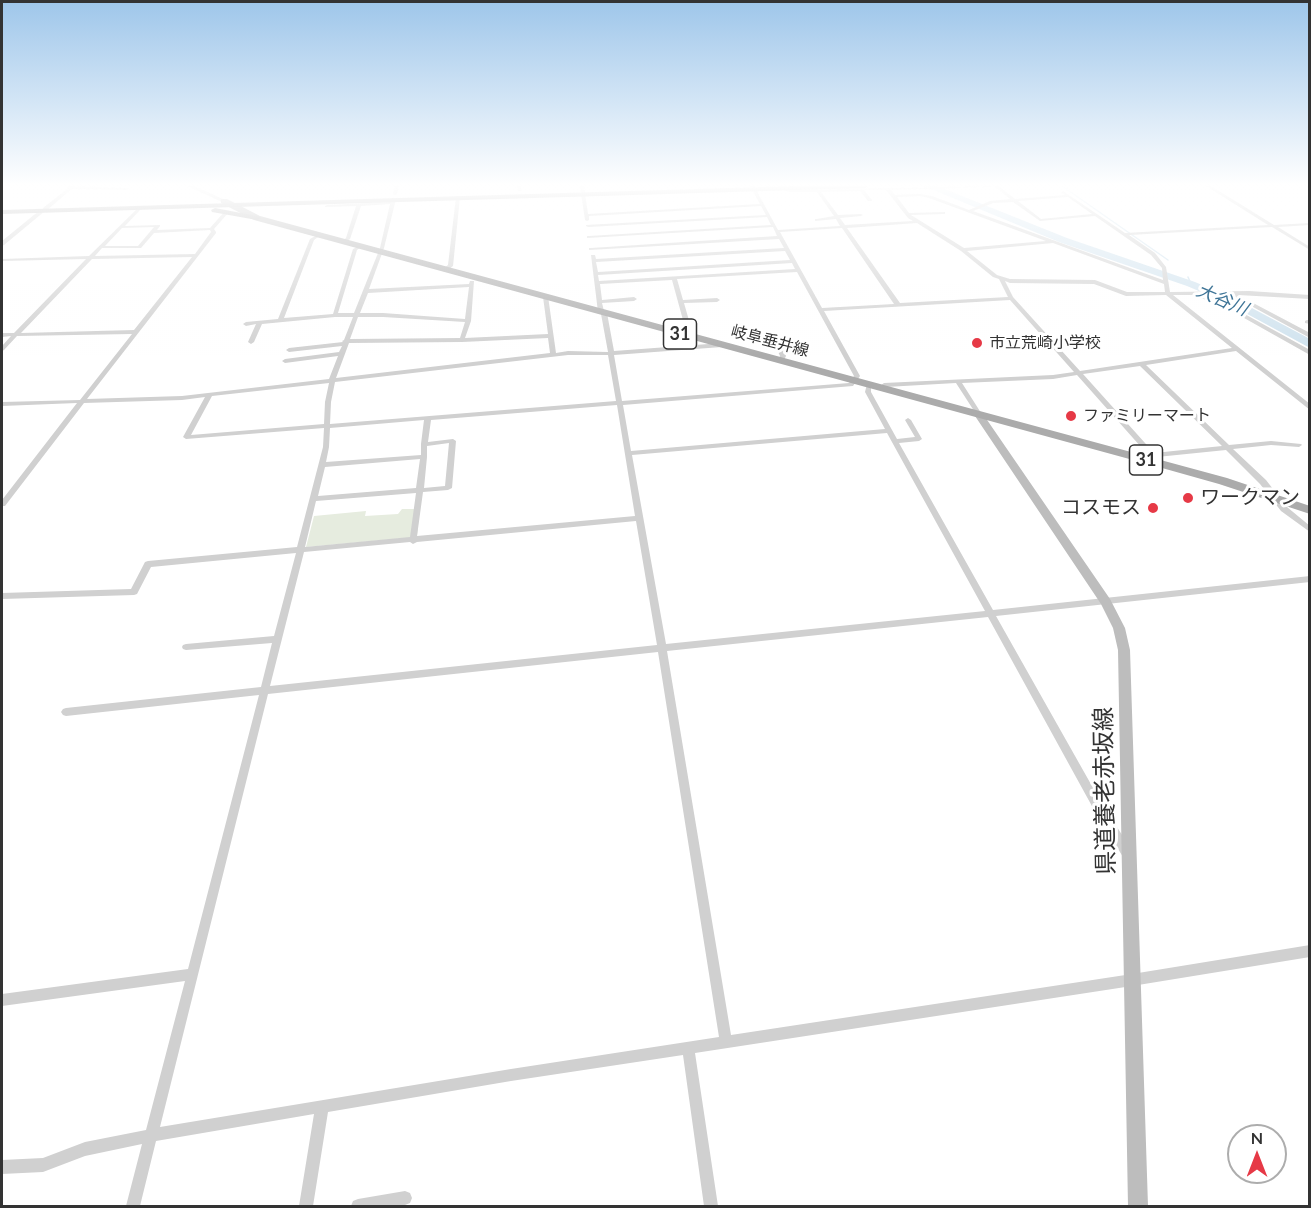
<!DOCTYPE html>
<meta charset="utf-8">
<style>
body{margin:0}
#map{position:relative;width:1311px;height:1208px;overflow:hidden;background:#fff;font-family:Lato,sans-serif}
canvas{display:block}
.frame{position:absolute;inset:0;border:3px solid #333;pointer-events:none}
.north{position:absolute;left:1227px;top:1124px;width:60px;height:60px;box-sizing:border-box;background:#fff;border:2px solid #adadad;border-radius:50%;rotate:0deg;font-size:16px;font-weight:700;line-height:24px;text-align:center;color:#333}
.north::after{content:'';display:block;margin:auto;width:21px;height:27px;background:#e63946;clip-path:polygon(50% 0,100% 100%,50% 72%,0 100%)}
</style>
<div id="map">
<canvas width="1311" height="1208"></canvas>
<div class="frame"></div>
<div class="north">N</div>
</div>
<script>
const g = document.querySelector('canvas').getContext('2d');
g.lineJoin = 'round';
function fill(path, color) {
  g.fillStyle = color;
  g.fill(path, 'evenodd');
}
function toPath(rows) {
  const path = new Path2D();
  for (const r of rows) {
    path.moveTo(r[0], r[1]);
    for (let i = 2; i < r.length; i += 2) path.lineTo(r[i], r[i + 1]);
  }
  return path;
}
function strokePath(path, color, width, dash) {
  g.strokeStyle = color;
  g.lineWidth = width;
  g.lineCap = dash ? 'butt' : 'round';
  g.setLineDash(dash || []);
  g.stroke(path);
}
function write(font, color, halo, rows, align = 'center') {
  g.font = font + ' Lato,"Noto Sans JP",sans-serif';
  g.lineWidth = 6;
  g.setLineDash([]);
  g.textBaseline = 'middle';
  g.strokeStyle = halo;
  g.fillStyle = color;
  for (const [text, x, y, turn = 0] of rows) {
    g.save();
    g.translate(x, y);
    g.rotate((+turn || 0) * Math.PI / 180);
    g.textAlign = isNaN(turn) ? turn : align;
    if (halo) g.strokeText(text, 0, 0);
    g.fillText(text, 0, 0);
    g.restore();
  }
}
const green = toPath([
 [402,509,414,509,419,514,417,537,306,547,314,516,366,511,365,516,398,514]
]);
const stream = toPath([
 [1062,186,1168,260],
 [1188,277,1191,284]
]);
const river = toPath([
 [924,186,937,186,1067,238,1195,282,1235,299,1310,339,1310,348,1227,303,1187,286,1059,242,924,186]
]);
const minor = toPath([
 [70,186,127,188,129,189,127,190,72,189,47,210,43,210,43,208,67,189,67,187,70,186],
 [395,186,399,186,397,194,395,195,393,194,395,186],
 [517,186,521,186,522,191,518,191,517,186],
 [580,186,584,186,588,214,760,204,750,186,754,186,778,230,840,226,836,219,815,221,815,219,817,219,834,216,817,192,790,192,779,189,781,187,790,190,992,186,990,187,891,190,895,195,920,194,932,196,969,210,990,201,1010,199,994,186,999,186,1015,199,1065,195,1061,192,1063,191,1125,233,1268,225,1206,186,1211,186,1274,225,1310,223,1310,225,1278,227,1310,247,1310,250,1272,227,1129,235,1155,253,1166,267,1170,292,1249,291,1310,295,1310,299,1238,295,1310,333,1310,338,1231,295,1203,295,1241,312,1310,350,1310,355,1237,314,1199,297,1199,295,1173,295,1310,404,1310,410,1236,351,1146,365,1229,445,1271,441,1301,444,1302,445,1299,447,1271,445,1233,449,1266,480,1287,507,1310,526,1310,532,1281,511,1260,484,1226,450,1157,457,1162,463,1159,465,1157,465,1077,375,1053,379,962,383,983,416,980,418,978,417,956,383,886,387,880,390,877,388,884,383,1053,375,1074,372,1010,300,824,311,860,376,853,386,623,405,631,451,885,429,865,392,867,384,871,384,871,392,897,439,915,437,905,420,908,418,911,420,922,439,919,441,899,443,993,610,1310,576,1310,582,996,616,1101,802,1131,849,1132,853,1131,857,1127,858,1123,857,1093,808,988,617,667,651,731,1035,1132,974,1310,945,1310,957,1132,986,695,1053,718,1206,704,1206,683,1055,511,1081,328,1112,313,1206,299,1206,314,1114,156,1141,140,1206,126,1206,142,1144,85,1156,43,1172,2,1174,2,1160,43,1158,85,1142,146,1130,185,981,2,1006,2,994,188,969,259,695,66,716,63,715,61,712,63,709,66,708,261,687,272,643,186,650,183,649,182,647,183,645,186,644,274,636,296,553,151,567,137,594,134,595,2,599,2,593,131,589,145,562,148,561,297,547,323,447,324,428,186,439,183,437,205,397,182,400,84,403,5,506,2,506,2,500,77,403,2,406,2,402,80,400,132,334,17,336,4,350,2,351,2,346,11,336,2,337,2,333,14,333,86,259,2,261,2,259,89,256,139,207,141,208,141,209,125,226,160,225,160,226,157,230,210,228,225,211,229,212,214,229,216,232,216,233,87,399,182,396,329,379,338,356,285,363,282,361,285,359,339,352,342,346,289,352,286,350,289,348,343,342,342,341,344,340,353,317,335,317,262,324,254,342,251,344,248,342,256,324,246,326,243,324,246,322,278,319,310,239,319,234,321,235,314,240,284,318,333,314,353,249,359,246,361,247,357,250,338,313,354,313,380,248,390,204,361,206,350,239,344,243,342,242,346,238,356,206,325,207,325,206,327,205,391,202,392,198,396,199,384,248,369,289,469,284,470,281,474,281,471,321,465,338,548,334,543,297,548,296,556,353,568,351,608,352,601,314,598,312,591,255,595,255,596,259,784,248,779,239,589,250,589,248,591,248,777,236,773,227,587,238,587,236,589,236,771,225,767,217,588,227,586,226,586,225,766,215,761,206,589,216,589,220,587,221,585,220,580,186],
 [864,190,886,190,908,218,913,221,845,225,840,218,861,216,863,215,861,214,838,215,821,192,860,191,868,201,872,201,872,200,864,190],
 [920,196,929,198,1046,241,964,248,911,215,943,214,945,214,945,212,909,213,897,197,920,196],
 [1068,197,1092,214,1041,219,1018,201,1068,197],
 [1013,202,1040,221,1095,216,1151,255,1162,268,1163,280,973,211,993,203,1013,202],
 [917,223,961,251,993,277,999,279,1008,297,900,303,847,228,917,223],
 [154,227,138,246,105,246,122,228,154,227],
 [842,228,894,304,822,308,780,232,842,228],
 [210,230,211,232,195,254,95,256,102,248,141,248,154,233,210,230],
 [1053,243,1164,284,1165,292,1127,292,1095,280,1010,279,997,275,967,251,1053,243],
 [785,251,790,260,598,272,596,262,785,251],
 [192,257,134,330,21,333,92,259,192,257],
 [792,263,795,269,599,281,598,275,792,263],
 [797,272,854,376,849,383,622,401,614,355,722,347,725,345,722,343,614,351,607,313,604,311,602,303,634,301,637,299,634,297,602,300,600,284,672,280,686,331,682,335,685,337,692,331,684,303,717,302,720,300,717,298,683,300,677,279,797,272],
 [1005,281,1010,283,1094,284,1126,296,1166,295,1232,348,1080,371,1013,297,1005,281],
 [469,287,465,319,383,313,360,313,368,293,469,287],
 [358,317,383,317,465,322,460,338,350,339,358,317],
 [548,338,550,353,336,378,349,343,462,342,548,338],
 [568,355,608,355,616,401,330,424,331,402,335,382,568,355],
 [1140,366,1222,446,1154,453,1083,374,1140,366],
 [329,383,325,402,324,424,191,435,212,396,329,383],
 [617,405,635,516,417,536,423,492,448,490,452,488,456,441,453,439,428,442,431,420,617,405],
 [424,420,421,444,421,455,326,462,329,447,330,428,424,420],
 [887,433,985,611,666,644,632,455,887,433],
 [449,443,445,486,424,488,427,457,427,446,449,443],
 [420,459,416,488,318,496,325,467,420,459],
 [416,493,410,537,305,547,316,501,416,493],
 [636,521,657,645,270,686,304,552,410,542,413,544,417,542,636,521],
 [658,652,719,1037,511,1069,160,1127,268,694,658,652],
 [1307,186,1310,186,1310,187,1308,187,1307,186],
 [458,196,460,197,453,266,445,272,442,270,448,265,456,197,458,196],
 [1307,320,1310,320,1310,324,1305,323,1305,321,1307,320],
 [774,334,777,336,786,356,783,362,778,361,780,356,771,336,774,334],
 [405,1191,410,1193,412,1198,410,1203,405,1205,396,1206,351,1206,353,1201,358,1199,405,1191]
]);
const tertiary = toPath([
 [187,186,195,186,227,201,222,202,187,186],
 [40,210,45,211,4,245,2,246,2,241,40,210]
]);
const secondary = toPath([
 [980,413,983,414,1110,599,1125,628,1130,650,1148,1206,1128,1206,1118,650,1113,628,1101,604,975,416,980,413]
]);
const primary = toPath([
 [221,199,227,199,260,216,1227,478,1310,506,1310,514,1219,484,1155,466,254,220,221,203,221,199]
]);
const trunk = toPath([
 [795,186,868,186,865,188,2,214,2,210,795,186],
 [215,208,257,216,261,218,257,220,212,212,211,210,215,208]
]);
const markers = [
 [977,343,6,"#e63946"],
 [1071,416,6,"#e63946"],
 [1188,498,6,"#e63946"],
 [1153,508,6,"#e63946"]
];
const farStreetnames = [
 ["岐阜垂井線",770,341,15]
];
const farPoinames = [
 ["市立荒崎小学校",989,343],
 ["ファミリーマート",1083,416]
];
const farWaternames = [
 ["大谷川",1222,300,23]
];
const shields = [
 [680,334,33],
 [1146,460,33]
];
const shieldNames = [
 ["31",680,334],
 ["31",1146,460]
];
const poiNames = [
 ["ワークマン",1200,498],
 ["コスモス",1141,508,"right"]
];
const nearStreetnames = [
 ["県道養老赤坂線",1105,791,-91]
];
fill(green, '#e6ecdf');
strokePath(stream, '#cfe2ee', 1.5);
fill(river, '#cfe2ee');
fill(minor, '#d0d0d0');
fill(tertiary, '#d0d0d0');
fill(secondary, '#bdbdbd');
fill(primary, '#ababab');
fill(trunk, '#a2a2a2');
const sky = g.createLinearGradient(0, 0, 0, 355);
sky.addColorStop(0, '#9ec6ea');
sky.addColorStop(0.52, '#fff');
sky.addColorStop(1, '#ffffff00');
g.fillStyle = sky;
g.fillRect(0, 0, 1311, 355);
for (const [x, y, r, color] of markers) {
  const dot = new Path2D();
  dot.arc(x, y, r, 0, 2 * Math.PI);
  g.fillStyle = color;
  g.fill(dot);
  strokePath(dot, '#fff', 2);
}
write('16px', '#333', '#fff', farStreetnames);
write('16px', '#333', '#fff', farPoinames, 'left');
write('italic 18px', '#3f7597', '#fff', farWaternames);
for (const [x, y, w] of shields) {
  const box = new Path2D();
  box.roundRect(x - w / 2, y - 15, w, 30, 4.5);
  g.fillStyle = '#fff';
  g.fill(box);
  strokePath(box, '#333', 1.5);
}
write('bold 18px', '#333', null, shieldNames);
write('20px', '#333', '#fff', poiNames, 'left');
write('24px', '#333', '#fff', nearStreetnames);
</script>
